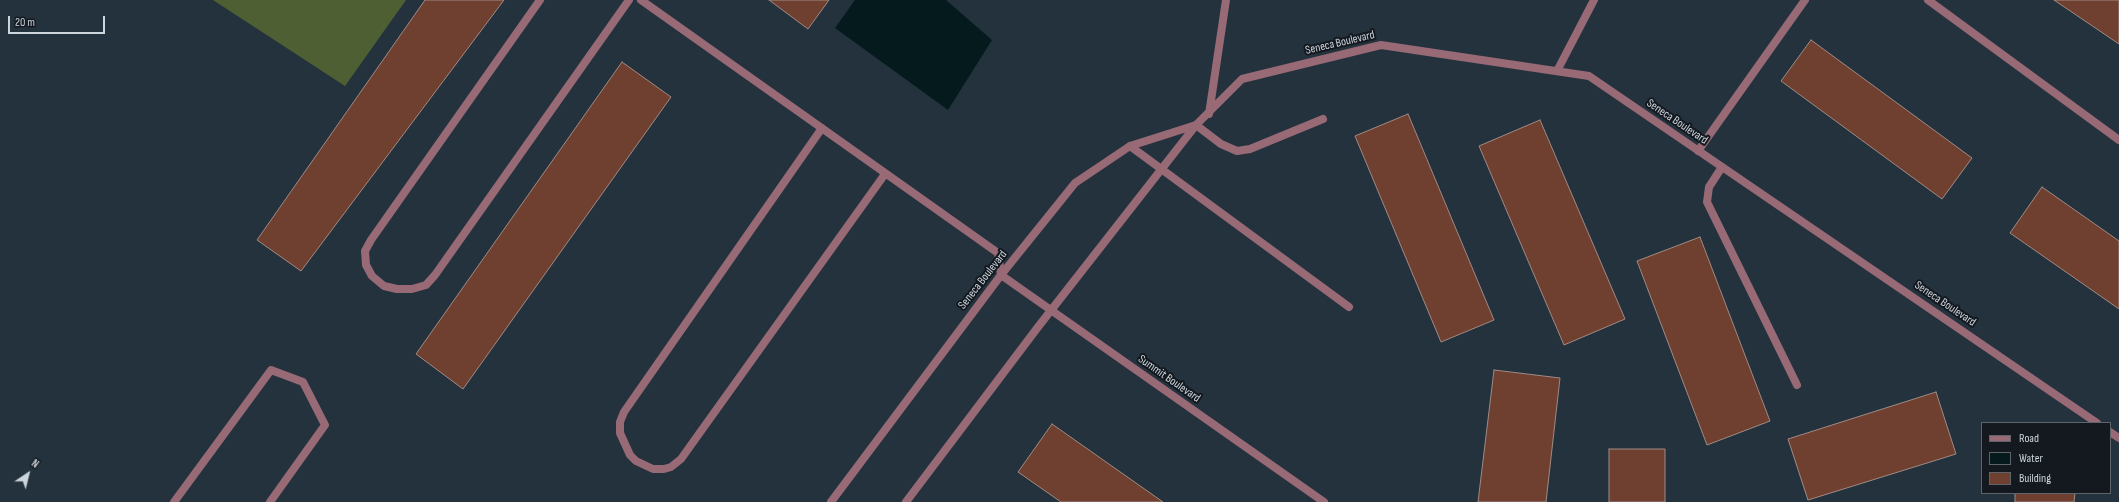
<!DOCTYPE html>
<style>
body{margin:0}
#map{position:relative;width:2119px;height:502px;overflow:hidden;background:#24323e;font-family:"Sofia Sans Condensed",sans-serif}
canvas{display:block}
.legend{position:absolute;left:1981px;top:422px;width:130px;height:72px;box-sizing:border-box;background:#13191f;border:1px solid #5d646b;margin:0;padding:5px 7px;list-style:none;font-size:12px;color:#ccd4dc}
.legend li{display:flex;align-items:center;gap:8px;height:20px}
.legend b{width:20px;border:1px solid #5d646b}
.north{position:absolute;left:8px;top:454px;width:40px;height:40px;-webkit-text-stroke:3px #13191f;paint-order:stroke;rotate:35deg;font-size:11px;font-weight:700;line-height:16px;text-align:center;color:#ccd4dc}
.north::after{content:'';display:block;margin:auto;width:14px;height:18px;background:#ccd4dc;clip-path:polygon(50% 0,100% 100%,50% 72%,0 100%)}
.scale{position:absolute;left:8px;top:16px;width:97px;height:18px;box-sizing:border-box;border:2px solid #ccd4dc;border-top:0;padding-left:5px;font-size:12px;line-height:14px;white-space:nowrap;color:#ccd4dc;-webkit-text-stroke:3px #13191f;paint-order:stroke}
</style>
<div id="map">
<canvas width="2119" height="502"></canvas>
<ul class="legend">
<li><b style="height:5px;background:#976a75"></b>Road</li>
<li><b style="height:11px;background:#041a1d"></b>Water</li>
<li><b style="height:11px;background:#6f3f30"></b>Building</li>
</ul>
<div class="north">N</div>
<div class="scale">20 m</div>
</div>
<script>
const g = document.querySelector('canvas').getContext('2d');
g.lineJoin = 'round';
function fill(path, color) {
  g.fillStyle = color;
  g.fill(path, 'evenodd');
}
function toPath(rows) {
  const path = new Path2D();
  for (const r of rows) {
    path.moveTo(r[0], r[1]);
    for (let i = 2; i < r.length; i += 2) path.lineTo(r[i], r[i + 1]);
  }
  return path;
}
function strokePath(path, color, width, dash) {
  g.strokeStyle = color;
  g.lineWidth = width;
  g.lineCap = dash ? 'butt' : 'round';
  g.setLineDash(dash || []);
  g.stroke(path);
}
function write(font, color, halo, rows, align = 'center') {
  g.font = font + ' "Sofia Sans Condensed",sans-serif';
  g.lineWidth = 4;
  g.setLineDash([]);
  g.textBaseline = 'middle';
  g.strokeStyle = halo;
  g.fillStyle = color;
  for (const [text, x, y, turn = 0] of rows) {
    g.save();
    g.translate(x, y);
    g.rotate((+turn || 0) * Math.PI / 180);
    g.textAlign = isNaN(turn) ? turn : align;
    if (halo) g.strokeText(text, 0, 0);
    g.fillText(text, 0, 0);
    g.restore();
  }
}
const forest = toPath([
 [213,0,406,0,345,86]
]);
const water = toPath([
 [855,0,946,0,992,40,948,110,835,28]
]);
const building = toPath([
 [425,0,504,0,301,271,257,240,425,0],
 [769,0,829,0,808,29,769,0],
 [2054,0,2119,0,2119,44,2054,0],
 [1811,40,1972,158,1942,199,1781,81,1811,40],
 [622,62,671,97,463,389,416,354,622,62],
 [1408,114,1494,320,1441,342,1355,136,1408,114],
 [1540,120,1625,319,1564,345,1479,146,1540,120],
 [2042,187,2119,241,2119,309,2010,233,2042,187],
 [1700,237,1770,421,1707,445,1637,261,1700,237],
 [1494,370,1560,378,1546,502,1478,502,1494,370],
 [1936,392,1956,454,1808,500,1788,439,1936,392],
 [1052,424,1163,502,1061,502,1018,472,1052,424],
 [1609,449,1665,449,1665,502,1609,502,1609,449],
 [2015,493,2075,493,2074,502,2015,502,2015,493]
]);
const lane = toPath([
 [540,0,371,240,365,251,366,265,372,276,384,286,397,289,412,289,426,285,435,275,629,0],
 [641,0,998,253,1001,275],
 [1196,125,1221,144,1237,151,1250,149,1323,119],
 [822,128,624,412,620,422,620,433,630,455,636,461,653,469,664,469,671,467,681,459,885,174],
 [1130,146,1349,307],
 [1722,167,1709,187,1707,202,1797,385],
 [174,502,271,370,303,382,325,425,270,502]
]);
const street = toPath([
 [1928,0,2119,140],
 [1557,71,1594,0],
 [1209,114,1226,0],
 [1698,151,1805,0],
 [1001,275,1324,502],
 [2110,432,2119,438],
 [831,502,1001,275,1075,183,1130,146,1196,125],
 [906,502,1038,327,1196,125,1242,79,1381,45,1589,76,2097,423]
]);
const streetNames = [
 ["Seneca Boulevard",1340,43,-13],
 ["Seneca Boulevard",1677,122,34],
 ["Seneca Boulevard",983,280,-52],
 ["Seneca Boulevard",1945,304,34],
 ["Summit Boulevard",1169,379,35]
];
fill(forest, '#4e6033');
fill(water, '#041a1d');
fill(building, '#6f3f30');
strokePath(building, '#a18b84', 1);
strokePath(lane, '#976a75', 8);
strokePath(street, '#976a75', 8);
write('12px', '#ccd4dc', '#13191f', streetNames);
</script>
